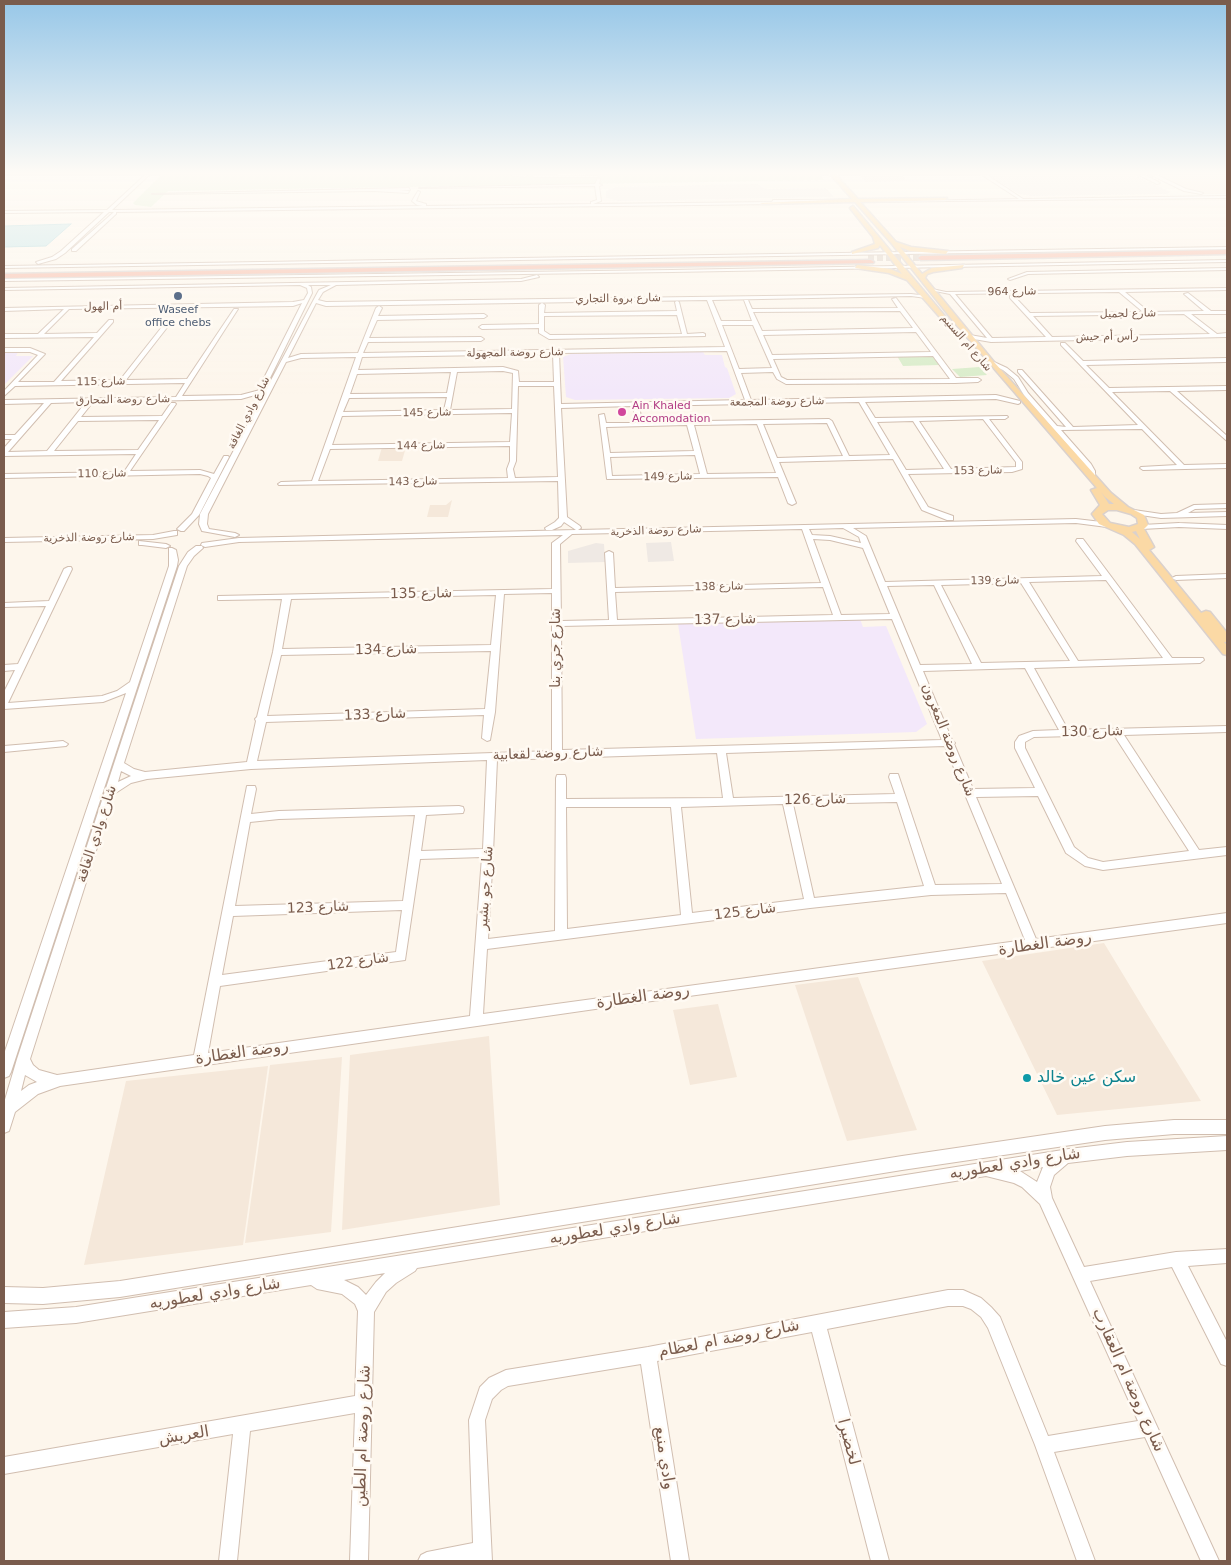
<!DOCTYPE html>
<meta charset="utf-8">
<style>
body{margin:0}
#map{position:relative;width:1231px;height:1565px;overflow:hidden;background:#fdf6ec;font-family:"DejaVu Sans",sans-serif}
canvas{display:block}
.frame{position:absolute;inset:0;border:5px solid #7a5c4d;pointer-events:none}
</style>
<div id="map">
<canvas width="1231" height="1565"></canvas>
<div class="frame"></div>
</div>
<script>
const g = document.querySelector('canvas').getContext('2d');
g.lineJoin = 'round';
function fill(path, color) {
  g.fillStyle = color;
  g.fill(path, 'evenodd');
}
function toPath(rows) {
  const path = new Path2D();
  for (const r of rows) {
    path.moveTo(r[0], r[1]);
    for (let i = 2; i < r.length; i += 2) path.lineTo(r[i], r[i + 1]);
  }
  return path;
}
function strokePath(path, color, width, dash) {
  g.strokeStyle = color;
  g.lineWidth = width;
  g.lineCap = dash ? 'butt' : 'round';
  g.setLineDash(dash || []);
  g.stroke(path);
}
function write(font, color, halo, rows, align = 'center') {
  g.font = font + ' "DejaVu Sans","Noto Naskh Arabic",sans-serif';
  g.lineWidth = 5;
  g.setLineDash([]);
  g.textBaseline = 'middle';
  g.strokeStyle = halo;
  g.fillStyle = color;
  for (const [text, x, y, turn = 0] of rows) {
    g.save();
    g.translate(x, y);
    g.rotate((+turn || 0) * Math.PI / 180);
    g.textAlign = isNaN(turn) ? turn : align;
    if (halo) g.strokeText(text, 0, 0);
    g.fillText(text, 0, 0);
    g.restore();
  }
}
const residential = toPath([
 [1151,175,1227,175,1227,194,1202,194,1187,192],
 [382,447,406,447,402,461,378,461],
 [452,500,448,517,427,517,430,505,446,505],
 [1104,943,1144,1009,1201,1101,1057,1115,982,961],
 [858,977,917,1130,847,1141,795,985],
 [718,1004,737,1077,690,1085,673,1010],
 [489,1036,500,1205,342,1230,350,1055],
 [342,1057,331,1232,245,1243,270,1065],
 [268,1066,243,1245,84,1265,126,1081]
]);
const industrial = toPath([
 [860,175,902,175,907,181,866,182],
 [988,175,1134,175,1171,192,1167,194,1031,196,1019,194],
 [757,184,766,189,826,188,834,197,618,201,606,198,606,191,616,187],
 [671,542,674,561,648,562,646,543],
 [596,543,604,544,605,562,568,563,568,551]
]);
const education = toPath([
 [4,352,18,352,16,356,33,356,4,385],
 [703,352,705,355,722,355,725,367,727,368,736,394,729,398,575,400,566,397,563,357,571,354],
 [860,619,863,627,886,626,927,724,916,732,696,739,678,624]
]);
const green = toPath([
 [161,175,820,175,824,180,168,191,151,207,135,205,133,203],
 [897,356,933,356,940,365,903,366],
 [979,367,987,375,960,377,952,369]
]);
const water = toPath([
 [71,224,46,246,4,247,4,226,71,224]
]);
const highwayTunnel = toPath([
 [868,258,921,258]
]);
const minor = toPath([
 [145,175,149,175,112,210,423,206,417,205,412,201,418,191,420,192,416,201,426,204,426,206,591,204,591,202,597,200,595,186,419,188,595,184,598,178,600,179,599,184,602,185,599,186,601,201,593,204,772,202,773,200,846,200,781,202,780,204,116,212,116,214,76,251,72,251,72,249,114,212,109,212,65,253,56,259,38,264,36,262,52,257,61,251,104,212,4,213,4,211,107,210,145,175],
 [511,175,526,175,527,176,525,177,511,175],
 [533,175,597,176,599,177,534,177,533,175],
 [982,175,987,175,1023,199,1227,196,1227,198,853,202,1019,199,982,175],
 [1139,175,1145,175,1160,183,1157,184,1139,175],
 [1151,175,1157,175,1186,189,1203,193,1201,194,1184,191,1151,175],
 [409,188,410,190,399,190,409,191,408,193,374,191,152,194,409,188],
 [1227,247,1227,249,4,268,4,266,1227,247],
 [1227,260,1227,262,672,272,4,281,4,279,672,270,1227,260],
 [1227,268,1227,270,1028,274,1010,280,1008,279,1027,272,1227,268],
 [537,275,539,277,521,281,336,285,323,292,318,300,326,302,911,294,928,296,926,298,911,296,712,300,721,321,752,321,744,300,748,300,752,309,898,308,892,299,896,298,956,378,978,378,981,380,978,382,955,383,786,384,777,379,773,372,741,373,751,400,996,395,1020,401,1020,403,1018,404,996,399,865,402,875,418,1007,416,1008,417,1005,419,989,419,1022,462,1022,469,1012,472,908,474,928,507,953,516,953,520,947,520,922,510,893,459,779,462,796,503,792,505,788,503,778,477,607,479,599,415,604,414,606,423,636,423,633,406,561,408,567,517,580,526,581,528,578,530,1076,519,1110,523,1110,527,1107,527,1076,523,853,528,866,536,885,582,1102,576,1076,541,1077,539,1083,539,1172,658,1203,658,1204,660,1200,663,1034,668,1068,730,1227,726,1227,732,1124,735,1199,850,1227,847,1227,855,1103,870,1085,866,1066,853,1038,796,976,797,1036,939,1227,913,1227,923,630,1004,60,1086,38,1094,15,1112,9,1131,4,1133,4,1103,17,1059,179,566,188,552,196,546,202,546,203,548,194,556,187,566,124,763,134,769,145,772,247,762,256,721,255,719,257,717,273,652,282,599,221,600,218,600,218,596,552,589,552,543,563,535,239,542,205,547,201,545,202,543,239,538,576,530,564,522,561,526,552,530,546,530,545,528,555,522,559,518,558,481,279,485,278,484,281,482,312,481,356,357,301,358,286,362,208,514,207,524,209,529,235,533,239,535,235,537,202,531,199,524,200,514,313,301,319,290,331,285,308,285,311,287,312,293,270,378,267,380,264,378,302,303,293,306,69,309,44,334,97,333,109,320,113,320,113,322,61,381,120,380,165,323,169,323,169,325,126,380,187,379,234,309,238,309,182,396,241,395,260,390,263,392,262,393,241,399,93,402,81,417,162,416,171,403,175,403,176,404,130,471,200,470,214,474,224,456,228,456,229,457,199,515,184,531,181,531,177,529,192,514,211,478,208,476,200,474,4,478,4,474,124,472,136,454,4,456,4,448,12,439,4,439,4,435,15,435,44,403,4,404,4,400,176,397,185,383,15,386,4,396,4,391,38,355,30,352,4,352,4,348,30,348,45,354,18,382,54,382,94,337,4,338,4,334,38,334,64,309,4,311,4,308,293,302,304,300,308,293,307,288,300,285,4,290,4,288,521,279,537,275],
 [707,300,725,347,363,353,368,342,481,341,484,339,481,337,369,338,377,320,484,318,487,316,484,314,378,316,382,308,379,306,376,308,358,353,301,354,288,358,316,303,326,306,707,300],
 [900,311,913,328,762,331,753,312,900,311],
 [722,325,753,325,772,368,739,369,722,325],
 [916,332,931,352,772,355,763,335,916,332],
 [727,351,745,400,561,404,559,353,727,351],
 [553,354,554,382,519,382,518,371,503,367,358,370,362,357,553,354],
 [933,356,950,379,787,380,781,377,773,359,933,356],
 [503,371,513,373,512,409,450,410,457,372,503,371],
 [451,372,447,393,350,394,357,374,451,372],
 [518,386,554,386,558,477,515,478,513,469,516,461,518,386],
 [447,397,444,410,343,412,349,398,447,397],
 [86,402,47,451,8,452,51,403,86,402],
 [859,402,890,455,849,456,832,421,829,419,642,422,639,406,859,402],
 [512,413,510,442,332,445,342,416,512,413],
 [983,419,1016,462,1016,467,951,469,919,421,983,419],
 [159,420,138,450,54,451,78,421,159,420],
 [913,421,944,469,906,470,877,422,913,421],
 [827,423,843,456,777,458,763,424,827,423],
 [757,424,776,473,707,474,694,425,757,424],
 [687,425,694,451,610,453,606,427,687,425],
 [510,446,510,461,507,469,508,478,318,481,330,449,510,446],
 [695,455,700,474,612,476,610,457,695,455],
 [843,528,859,537,861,543,830,536,812,535,809,529,843,528],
 [802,529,821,583,615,588,613,553,609,551,605,553,609,620,561,621,560,544,572,534,802,529],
 [813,539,830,540,863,548,890,614,841,615,813,539],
 [1106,580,1163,658,1078,661,1029,582,1106,580],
 [1021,583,1070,661,981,663,941,585,1021,583],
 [934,585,972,664,920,665,887,586,934,585],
 [823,587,833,615,617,620,615,592,823,587],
 [552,593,552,751,257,761,266,722,484,715,482,738,487,741,490,740,495,712,504,594,552,593],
 [496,595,491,645,282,649,291,599,496,595],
 [892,619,942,740,562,750,561,626,892,619],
 [491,651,485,709,267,716,281,655,491,651],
 [1025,668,1059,730,1033,731,1019,736,1015,742,1015,748,1035,788,973,789,954,744,955,743,952,740,923,671,1025,668],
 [1114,735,1189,851,1103,862,1088,858,1074,847,1025,748,1025,742,1034,737,1114,735],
 [945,746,1002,884,935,885,898,774,890,774,889,777,895,794,733,798,726,753,945,746],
 [717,753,723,798,566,799,566,778,565,775,557,775,556,778,555,931,488,939,493,853,497,760,717,753],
 [487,760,483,849,421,851,426,815,463,813,464,810,463,807,459,806,279,811,251,814,256,789,255,786,247,786,194,1055,57,1075,39,1070,33,1065,30,1059,114,794,131,783,147,779,251,769,487,760],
 [121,771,131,776,118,782,121,771],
 [897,802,924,886,814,898,793,804,897,802],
 [783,804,804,899,692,913,681,807,783,804],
 [566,807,671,807,681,915,567,929,566,807],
 [415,815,403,901,235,906,250,822,279,819,415,815],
 [482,857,470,1016,208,1053,220,986,405,960,420,859,482,857],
 [1006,893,1025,940,483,1014,487,949,810,908,931,895,1006,893],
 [402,910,396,952,222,975,233,916,402,910],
 [25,1075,37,1082,29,1085,21,1091,25,1075],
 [1227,288,1227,290,1125,292,1149,312,1204,311,1184,294,1188,293,1211,311,1227,311,1227,314,1191,314,1217,334,1227,333,1227,337,991,342,968,338,967,337,970,335,987,338,950,294,930,290,932,289,946,292,1227,288],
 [1119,292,1143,312,1030,313,1014,296,1010,296,1010,298,1046,337,992,338,955,294,1119,292],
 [1184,314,1210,334,1052,337,1033,316,1184,314],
 [677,301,679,302,687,334,703,333,705,334,705,336,549,339,539,333,539,328,482,329,479,327,482,325,539,324,539,305,542,303,545,305,544,313,677,311,675,302,677,301],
 [677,315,682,334,550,335,544,331,544,316,677,315],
 [1061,343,1065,343,1083,361,1227,358,1227,362,1086,365,1109,388,1227,386,1227,390,1177,391,1227,436,1227,441,1170,391,1112,392,1184,465,1227,464,1227,468,1143,470,1140,468,1141,467,1177,465,1142,429,1061,430,1091,464,1095,471,1095,477,1090,478,1089,471,1085,465,1024,395,1014,379,1003,370,989,363,994,362,1007,368,1018,377,1028,393,1057,426,1066,427,1018,372,1018,370,1022,370,1073,427,1138,425,1061,345,1061,343],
 [1227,504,1227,508,1195,509,1188,513,1227,512,1227,516,1161,518,1134,514,1130,512,1134,510,1161,514,1177,513,1194,505,1227,504],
 [1179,523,1227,525,1227,529,1179,527,1142,529,1138,527,1142,525,1179,523],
 [174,531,177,531,177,535,153,539,4,542,4,538,153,535,174,531],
 [139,541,166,544,170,546,166,548,142,545,139,545,139,541],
 [169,548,172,548,176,550,178,560,177,566,11,1072,9,1076,4,1078,4,1054,126,693,103,702,4,709,4,692,15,670,4,671,4,665,18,664,46,606,4,607,4,603,49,601,64,569,68,567,71,567,72,569,8,703,102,696,117,691,130,682,169,566,169,548],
 [1227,574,1227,578,1176,580,1172,578,1176,576,1227,574],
 [63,741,68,744,66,746,4,752,4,746,63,741],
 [1174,1120,1227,1120,1227,1134,1174,1134,1105,1140,902,1170,120,1297,43,1304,4,1303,4,1287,43,1288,120,1281,902,1156,1105,1126,1174,1120],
 [1227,1136,1227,1150,1127,1156,1068,1163,1054,1175,1050,1187,1052,1198,1084,1267,1176,1252,1227,1249,1227,1263,1188,1266,1227,1342,1227,1366,1221,1364,1172,1267,1090,1281,1219,1561,1201,1561,1145,1437,1054,1452,1095,1561,1077,1561,1035,1445,988,1328,981,1317,971,1309,963,1306,948,1306,827,1329,889,1561,871,1561,812,1332,657,1361,689,1561,671,1561,641,1364,508,1386,501,1390,492,1399,485,1420,492,1561,418,1561,421,1555,427,1552,473,1543,469,1420,480,1387,489,1378,506,1370,648,1347,948,1290,963,1290,981,1298,991,1307,1000,1317,1048,1436,1138,1421,1040,1204,1022,1187,1014,1183,986,1176,417,1268,415,1271,396,1283,386,1292,374,1312,368,1561,350,1561,355,1413,250,1431,237,1561,219,1561,233,1434,4,1474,4,1457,355,1396,358,1311,355,1304,342,1294,317,1289,311,1285,76,1323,4,1328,4,1312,76,1307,1069,1149,1127,1142,1227,1136],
 [1043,1167,1037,1182,1020,1171,1043,1167],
 [385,1273,376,1282,366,1295,358,1287,344,1280,385,1273]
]);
const major = toPath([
 [831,175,836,175,858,199,947,198,945,200,860,202,896,242,911,247,948,251,946,254,910,251,900,247,922,274,932,268,964,265,962,268,933,272,927,274,925,278,994,362,1111,493,1128,507,1144,515,1148,525,1144,529,1154,547,1149,550,1201,613,1206,611,1210,612,1227,633,1227,642,1224,642,1227,645,1227,655,1223,654,1135,544,1124,535,1099,524,1092,514,1100,505,1091,490,1097,488,954,322,892,244,855,202,762,204,760,203,852,199,831,175],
 [1101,492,1105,497,1114,504,1109,504,1101,492],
 [1108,510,1117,510,1131,514,1137,518,1138,524,1129,527,1110,523,1102,514,1108,510],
 [1136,531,1140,539,1132,532,1136,531],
 [853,206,949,321,949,323,945,323,907,280,889,273,855,268,857,265,890,269,902,274,880,245,878,248,852,254,852,252,875,244,873,237,850,208,853,206]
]);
const highway = toPath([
 [1227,250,1227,254,921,260,918,258,921,256,1227,250],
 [871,260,874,262,873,263,4,278,4,274,871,260]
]);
const markers = [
 [178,296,5,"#5c6f8a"],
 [622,412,5,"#d1479c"],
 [1027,1078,5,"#0f9aa8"]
];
const farStreetnames = [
 ["شارع 964",1012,292,-1],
 ["شارع بروة التجاري",618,299,-1],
 ["أم الهول",103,307,-1],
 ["شارع لجميل",1128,314,-1],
 ["رأس أم حيش",1107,337,-1],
 ["شارع ام السنيم",966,343,49],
 ["شارع روضة المجهولة",515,353,-1],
 ["شارع 115",101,382,-1],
 ["شارع روضة المحارق",123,400,-1],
 ["شارع روضة المجمعة",777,402,-1],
 ["شارع وادي الغافة",249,413,-63],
 ["شارع 145",427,413,-1],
 ["شارع 144",421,446,-1],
 ["شارع 153",978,471,-1],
 ["شارع 110",102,474,-1],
 ["شارع 149",668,477,-1],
 ["شارع 143",413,482,-1],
 ["شارع روضة الذخرية",656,531,-2],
 ["شارع روضة الذخرية",89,538,-1],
 ["شارع 139",995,581,-1],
 ["شارع 138",719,587,-1]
];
const farServicenames = [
 ["Waseef",178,310],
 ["office chebs",178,323]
];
const farHotelnames = [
 ["Ain Khaled",632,406],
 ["Accomodation",632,419]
];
const streetNames = [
 ["شارع 135",421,594,-1],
 ["شارع 137",725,620,-1],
 ["شارع جري بنا",556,648,-90],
 ["شارع 134",386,650,-1],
 ["شارع 133",375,715,-2],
 ["شارع 130",1092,732,-1],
 ["شارع روضة المغرون",948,740,68],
 ["شارع روضة لقعابية",548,754,-2],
 ["شارع 126",815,800,-1],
 ["شارع وادي الغافة",97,834,-72],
 ["شارع جو بشير",486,888,-86],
 ["شارع 123",318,908,-2],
 ["شارع 125",745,912,-7],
 ["شارع 122",358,962,-8]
];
const nearStreetnames = [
 ["روضة الغطارة",1045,944,-8],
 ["روضة الغطارة",643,997,-8],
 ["روضة الغطارة",242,1053,-8],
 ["شارع وادي لعطوريه",1015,1164,-9],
 ["شارع وادي لعطوريه",615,1229,-9],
 ["شارع وادي لعطوريه",215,1294,-9],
 ["شارع روضة ام لعظام",729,1339,-11],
 ["شارع روضة ام العقارب",1128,1380,66],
 ["العريش",184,1436,-9],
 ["شارع روضة ام الطين",363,1436,-88],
 ["لخضيرا",848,1442,75],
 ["وادي منيع",664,1458,81]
];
const nearCulturenames = [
 ["سكن عين خالد",1037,1078]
];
fill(residential, '#f5e8da');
fill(industrial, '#efe9e4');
fill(education, '#f3e8fa');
fill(green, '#d8ecc9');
fill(water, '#bfe3e8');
strokePath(water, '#a5d3da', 1);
strokePath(highwayTunnel, '#dcd0c4', 6, [6, 3]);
strokePath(minor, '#d1beb0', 2);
strokePath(major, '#dad1cd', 3);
strokePath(highway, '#dad1cd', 3);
fill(minor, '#fff');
fill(major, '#fbd9a5');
fill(highway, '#f7b7a3');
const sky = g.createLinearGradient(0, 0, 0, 394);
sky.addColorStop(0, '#97c7e8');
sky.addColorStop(0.44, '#fefbf6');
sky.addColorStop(1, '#fefbf600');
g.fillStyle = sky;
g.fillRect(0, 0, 1231, 394);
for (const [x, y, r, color] of markers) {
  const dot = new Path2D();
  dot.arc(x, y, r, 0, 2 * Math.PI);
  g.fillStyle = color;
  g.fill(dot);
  strokePath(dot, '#fffaf3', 2);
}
write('11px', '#7a5c4d', '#fffaf3', farStreetnames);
write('11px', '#4e5e75', '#fffaf3', farServicenames);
write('11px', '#b23c85', '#fffaf3', farHotelnames, 'left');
write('14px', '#7a5c4d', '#fffaf3', streetNames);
write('16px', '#7a5c4d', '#fffaf3', nearStreetnames);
write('16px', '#0d838f', '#fffaf3', nearCulturenames, 'left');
</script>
